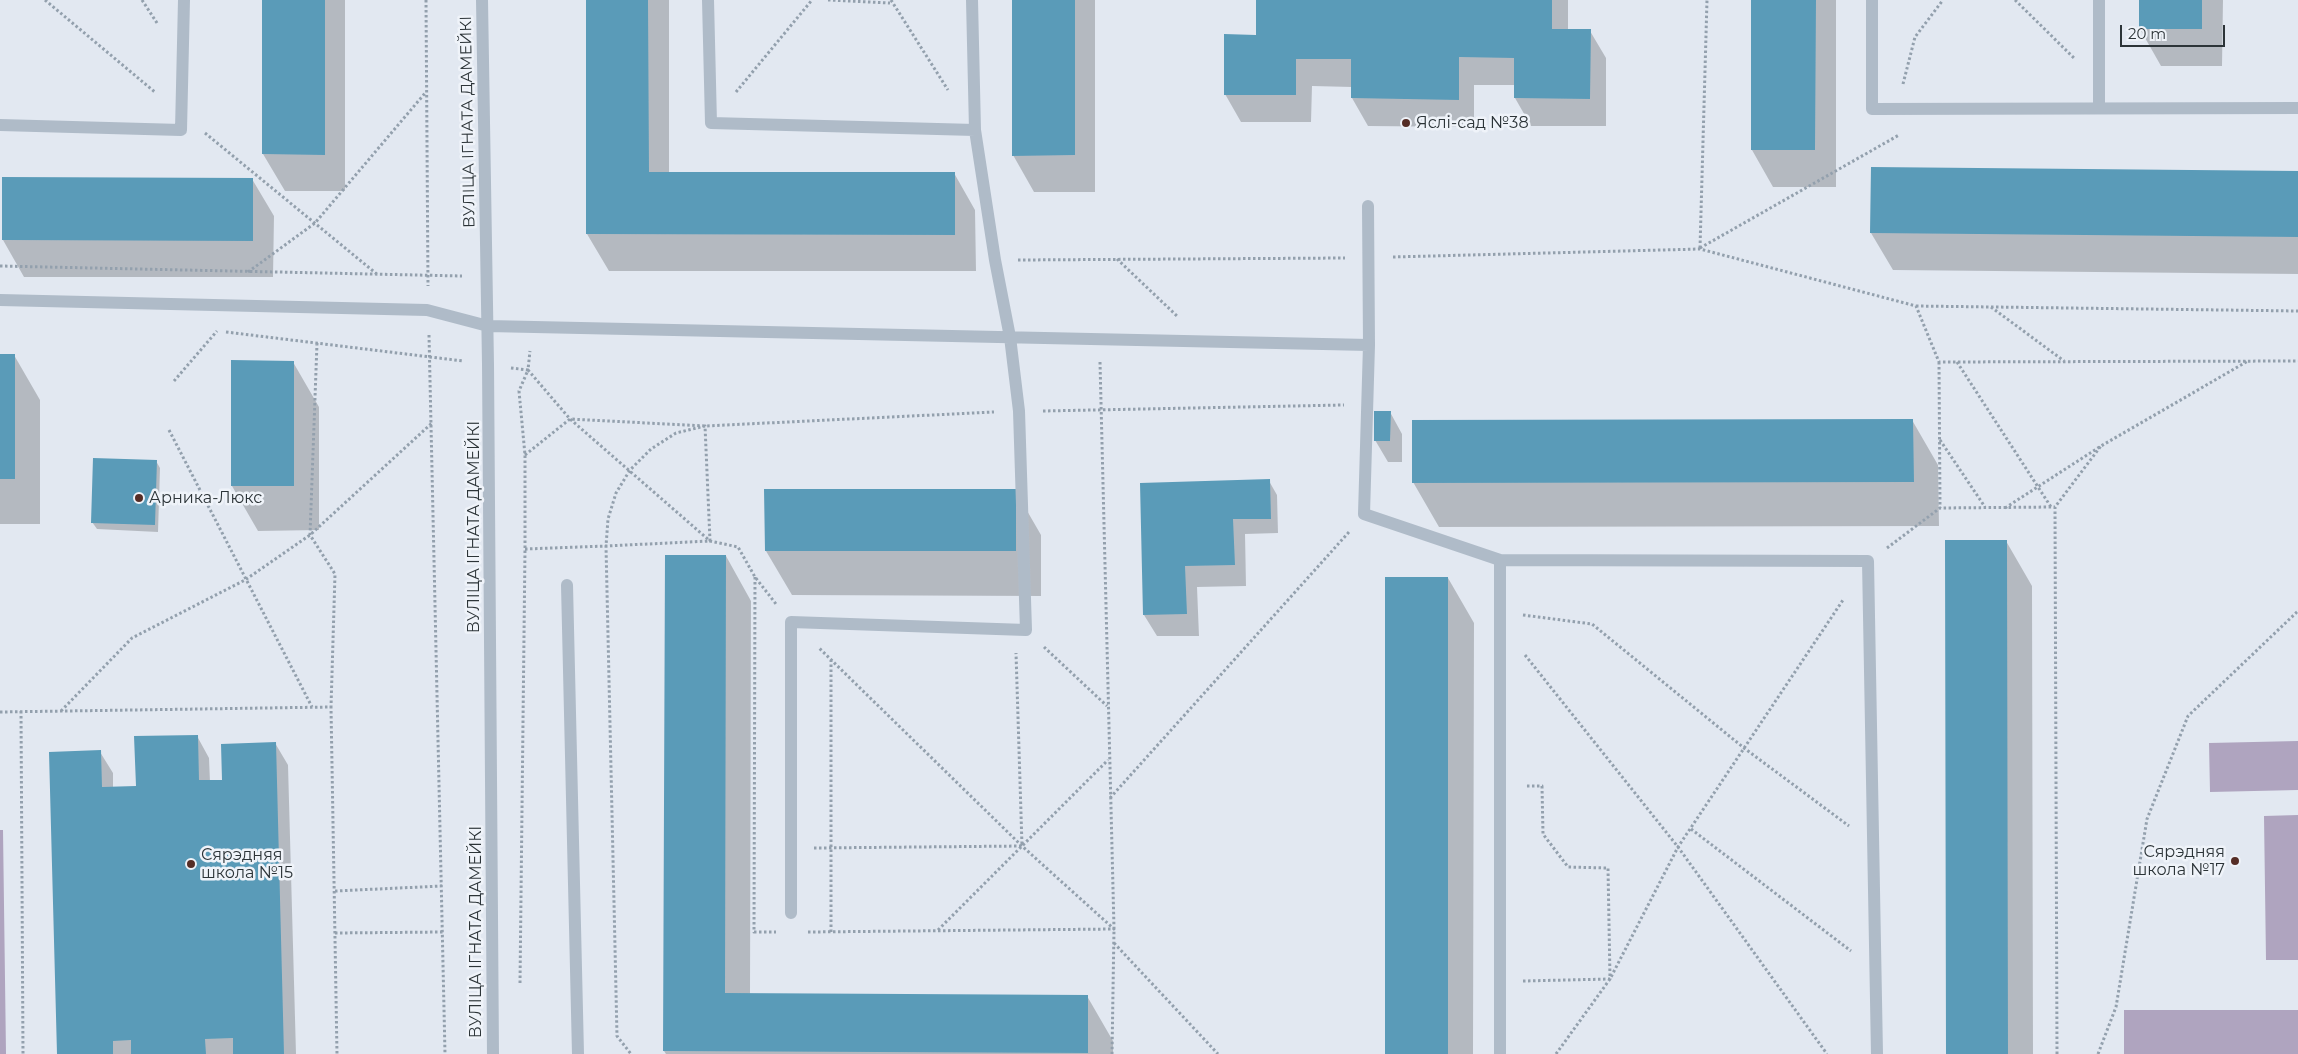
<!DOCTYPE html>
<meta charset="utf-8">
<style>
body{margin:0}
#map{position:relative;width:2298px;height:1054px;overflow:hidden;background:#e2e8f1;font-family:Montserrat,sans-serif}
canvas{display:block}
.scale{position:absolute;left:2120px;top:25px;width:105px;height:22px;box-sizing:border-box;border:2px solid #2c3438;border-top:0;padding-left:6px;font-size:15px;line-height:18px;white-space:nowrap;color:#2c3438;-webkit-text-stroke:4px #eff3f9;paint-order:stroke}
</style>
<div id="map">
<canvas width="2298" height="1054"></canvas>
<div class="scale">20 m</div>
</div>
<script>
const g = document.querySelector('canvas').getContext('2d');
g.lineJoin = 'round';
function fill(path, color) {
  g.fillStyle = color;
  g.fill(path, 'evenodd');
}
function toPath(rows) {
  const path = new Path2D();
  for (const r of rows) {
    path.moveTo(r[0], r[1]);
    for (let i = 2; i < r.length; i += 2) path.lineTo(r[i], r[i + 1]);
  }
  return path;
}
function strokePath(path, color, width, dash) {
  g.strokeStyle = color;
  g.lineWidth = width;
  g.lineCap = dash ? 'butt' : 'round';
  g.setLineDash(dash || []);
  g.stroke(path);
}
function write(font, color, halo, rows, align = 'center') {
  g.font = font + ' Montserrat,sans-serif';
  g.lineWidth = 5;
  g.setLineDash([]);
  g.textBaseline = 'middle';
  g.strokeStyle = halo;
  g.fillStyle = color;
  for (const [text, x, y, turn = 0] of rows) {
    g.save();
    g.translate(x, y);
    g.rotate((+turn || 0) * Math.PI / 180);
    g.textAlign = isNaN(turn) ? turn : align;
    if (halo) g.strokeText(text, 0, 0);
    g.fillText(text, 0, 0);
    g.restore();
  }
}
const green = toPath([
 [2298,741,2298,790,2210,792,2209,743],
 [2298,815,2298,960,2266,960,2264,816],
 [0,830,3,830,6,1054,0,1054],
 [2124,1010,2298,1010,2298,1054,2124,1054]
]);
const shadow = toPath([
 [263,0,345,0,345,191,285,191,263,154],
 [587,0,669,0,669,173,954,173,975,210,976,271,609,271,587,234],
 [1013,0,1095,0,1095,192,1034,192,1013,155],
 [1257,0,1568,0,1568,30,1590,31,1606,58,1606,126,1531,126,1515,98,1515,85,1474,85,1474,127,1368,126,1352,98,1352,87,1312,86,1311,122,1241,122,1225,94,1257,36],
 [1752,0,1836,0,1836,187,1773,187,1752,150],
 [2140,0,2223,0,2222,66,2161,66,2140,29],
 [2298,173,2298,274,1893,270,1871,233],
 [252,179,274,216,273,277,24,277,3,240],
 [0,355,14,355,40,400,40,524,0,524],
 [293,362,319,407,319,530,258,531,232,486],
 [1390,412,1402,434,1402,462,1388,462,1375,440],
 [1912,420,1938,465,1939,526,1439,527,1413,482],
 [156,461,160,468,158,532,97,529,92,522],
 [1269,481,1277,495,1278,533,1245,534,1246,586,1197,587,1199,636,1157,636,1144,615,1141,484],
 [1015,490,1041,535,1041,596,792,595,766,551],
 [2006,541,2032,586,2033,1054,1948,1054],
 [726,556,751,601,750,994,1087,996,1113,1041,1113,1054,666,1054,664,1051],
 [1448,578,1474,623,1473,1054,1386,1054],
 [197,736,209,758,210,782,224,782,275,743,288,765,296,1054,58,1054,100,752,113,773,113,788,137,787]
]);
const building = toPath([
 [262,0,325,0,325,155,262,154],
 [586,0,648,0,649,172,955,172,955,235,586,234],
 [1012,0,1075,0,1075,155,1012,156],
 [1256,0,1552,0,1552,29,1591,29,1590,99,1514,98,1514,58,1459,57,1459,100,1351,98,1351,59,1296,59,1296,95,1224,95,1224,34,1256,35],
 [1751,0,1816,0,1815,150,1751,150],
 [2139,0,2202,0,2202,29,2139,29],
 [1871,167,2298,171,2298,237,1870,233],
 [2,177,253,178,253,241,2,240],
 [0,354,15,354,15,479,0,479],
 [231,360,294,361,294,486,231,486],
 [1374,411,1391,411,1390,441,1374,441],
 [1913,419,1914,482,1412,483,1412,420],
 [93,458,157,460,155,525,91,523],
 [1270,479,1271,519,1233,519,1235,565,1185,566,1187,614,1143,615,1140,483],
 [764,489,1016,489,1016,551,765,551],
 [1945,540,2007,540,2008,1054,1946,1054],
 [665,555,726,555,725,993,1088,995,1088,1053,663,1051],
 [1385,577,1448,577,1448,1054,1385,1054],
 [198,735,199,780,222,780,221,744,276,742,284,1054,233,1054,233,1038,205,1039,206,1054,131,1054,131,1040,113,1041,113,1054,57,1054,49,752,101,750,102,787,136,786,134,736]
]);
const path = toPath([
 [45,0,156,93],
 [142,0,157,23],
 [426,0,428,286],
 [828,0,890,3],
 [891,0,948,90],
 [2015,0,2074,58],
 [1903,84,1915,37,1943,0],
 [736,92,812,0],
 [205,133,378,275],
 [1700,248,1899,135],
 [1700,248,1707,0],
 [1393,257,1700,249,1916,306,1939,362,2298,361],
 [1117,259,1177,316],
 [1018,260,1345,258],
 [0,266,462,276],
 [248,272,315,223,426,92],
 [1916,306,2298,311],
 [1991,307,2064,361],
 [226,332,463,361],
 [429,335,445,1054],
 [317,343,310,535,335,574,331,707],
 [1100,362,1114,929,1112,1054],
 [1939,362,1940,508],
 [1957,362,2051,507],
 [511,368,528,370,530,351],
 [174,381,217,331],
 [1043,411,1344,405],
 [169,430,312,707],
 [1940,440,1985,507],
 [525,455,570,419,705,426,994,412],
 [2005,508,2101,446,2248,361],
 [1887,548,1940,508,2055,507],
 [525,549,606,546,710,541,705,426,676,433,651,449,630,470,616,493,608,519,606,546,617,1036,631,1054],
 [755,577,754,932,776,932],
 [1523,615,1592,624,1744,748,1849,826],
 [1044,647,1107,706],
 [1525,655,1678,847,1827,1054],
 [21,711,23,1054],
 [61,711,132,638,245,580,310,535,432,423],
 [0,712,331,707,337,1054],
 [1110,798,1349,532],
 [1691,829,1851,951],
 [814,848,1022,846,1016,653],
 [335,891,442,886],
 [938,930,1108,760],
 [808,932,1114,929,1022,846,819,648],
 [831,932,831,660],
 [335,933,443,932],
 [1114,943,1218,1054],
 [1523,981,1610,979,1608,868,1568,867,1543,834,1542,786,1525,786],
 [520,983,525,549,525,455,519,391,528,370,570,419,710,541,738,547,755,577,776,604],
 [1556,1054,1610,979,1678,847,1843,600],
 [2057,1054,2055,507,2101,446],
 [2098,1054,2116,1007,2147,819,2188,716,2298,611]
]);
const minor = toPath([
 [482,0,488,364,493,1054],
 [708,0,711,123,975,130],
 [1872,0,1872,109,2298,108],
 [2099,108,2099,0],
 [0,125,181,130,184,0],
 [1368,206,1369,345],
 [0,300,427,310,488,326,1369,345,1364,514,1500,560,1868,561,1877,1054],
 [1500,560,1500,1054],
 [567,585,578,1054],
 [791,913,791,622,1026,630,1019,411,1010,337,995,260,975,130,972,0]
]);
const markers = [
 [1406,123,5,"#552d26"],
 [139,498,5,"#552d26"],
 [2235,861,5,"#552d26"],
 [191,864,5,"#552d26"]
];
const streetNames = [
 ["ВУЛІЦА ІГНАТА ДАМЕЙКІ",468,122,-91],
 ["ВУЛІЦА ІГНАТА ДАМЕЙКІ",474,527,-90],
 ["ВУЛІЦА ІГНАТА ДАМЕЙКІ",476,932,-90]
];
const poiNames = [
 ["Яслі-сад №38",1416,123],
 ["Арника-Люкс",149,498],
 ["Сярэдняя",2225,852,"right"],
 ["школа №17",2225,870,"right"],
 ["Сярэдняя",201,855],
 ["школа №15",201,873]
];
fill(green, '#afa4bf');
fill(shadow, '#0003');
fill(building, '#5a9bb8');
strokePath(path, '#93a0ad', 3, [2.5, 2.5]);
strokePath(minor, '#afbbc8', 12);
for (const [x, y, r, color] of markers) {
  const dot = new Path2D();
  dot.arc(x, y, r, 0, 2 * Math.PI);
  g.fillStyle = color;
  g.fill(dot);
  strokePath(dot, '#eff3f9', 2);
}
write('16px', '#2c3438', '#eff3f9', streetNames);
write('16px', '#2c3438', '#eff3f9', poiNames, 'left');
</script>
